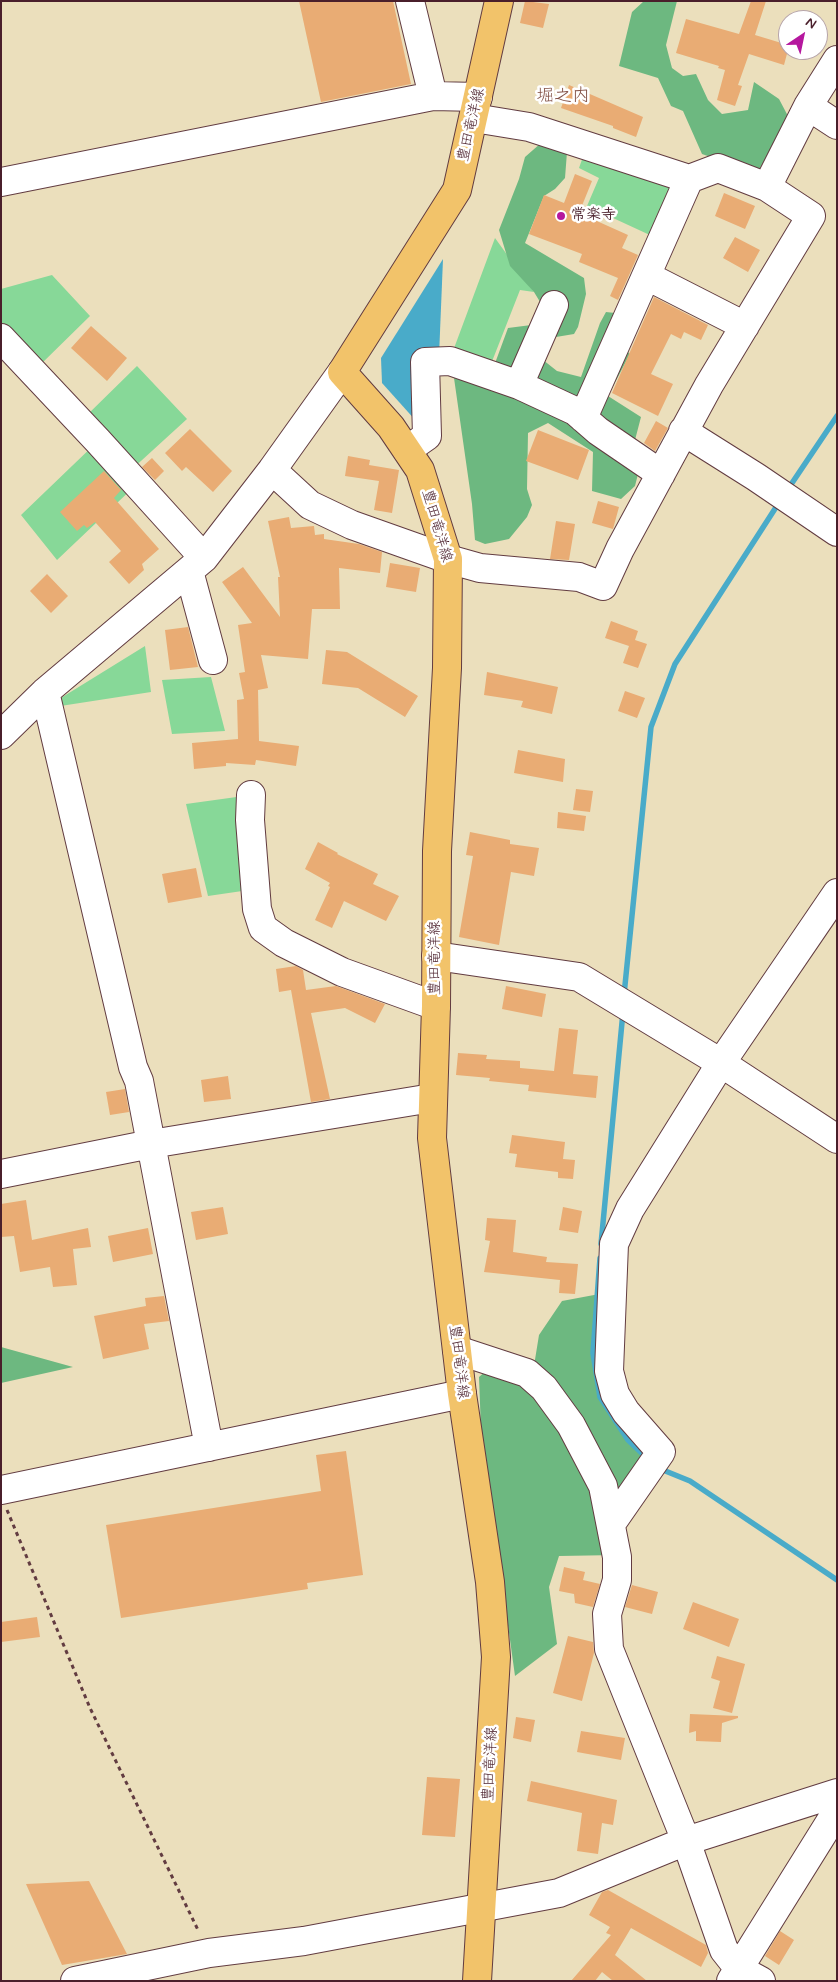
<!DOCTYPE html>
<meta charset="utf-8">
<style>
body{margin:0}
#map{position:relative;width:838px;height:1982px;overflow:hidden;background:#ebdfbc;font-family:Mynerve,sans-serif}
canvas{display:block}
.frame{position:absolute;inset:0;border:2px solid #4a1f2b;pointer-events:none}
.north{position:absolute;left:778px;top:10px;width:50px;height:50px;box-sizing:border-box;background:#fff;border:1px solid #b7a5aa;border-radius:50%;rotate:34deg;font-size:14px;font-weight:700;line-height:20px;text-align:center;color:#4a1f2b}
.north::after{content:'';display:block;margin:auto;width:18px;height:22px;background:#b5179e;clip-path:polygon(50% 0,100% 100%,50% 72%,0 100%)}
</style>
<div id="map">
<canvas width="838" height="1982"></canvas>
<div class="frame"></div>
<div class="north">N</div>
</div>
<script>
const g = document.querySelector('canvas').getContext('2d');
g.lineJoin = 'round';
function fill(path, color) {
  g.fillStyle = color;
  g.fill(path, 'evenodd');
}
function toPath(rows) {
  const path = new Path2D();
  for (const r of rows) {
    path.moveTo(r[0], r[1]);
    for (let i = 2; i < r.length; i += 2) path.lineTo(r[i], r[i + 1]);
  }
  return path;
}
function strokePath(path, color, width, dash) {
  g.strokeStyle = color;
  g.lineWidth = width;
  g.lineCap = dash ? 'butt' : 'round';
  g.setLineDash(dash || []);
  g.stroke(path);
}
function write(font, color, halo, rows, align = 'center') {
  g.font = font + ' Mynerve,"Klee One",sans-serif';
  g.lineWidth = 5;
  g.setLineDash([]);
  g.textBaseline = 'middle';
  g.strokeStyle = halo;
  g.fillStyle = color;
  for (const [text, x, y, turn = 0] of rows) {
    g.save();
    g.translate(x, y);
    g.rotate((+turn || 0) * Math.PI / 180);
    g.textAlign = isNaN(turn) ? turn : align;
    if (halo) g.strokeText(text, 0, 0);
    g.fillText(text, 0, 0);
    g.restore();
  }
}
const green = toPath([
 [585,151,678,182,652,236,587,206,599,178,579,168],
 [495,238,534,292,520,290,491,364,453,351],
 [52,275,90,316,37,368,84,418,137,366,187,419,130,471,1,329,1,289],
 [98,441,137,484,57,560,21,515],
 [145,646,151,692,54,707,56,701],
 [211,677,225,731,172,734,162,680],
 [251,795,256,889,208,896,186,804]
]);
const forest = toPath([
 [644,1,677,1,666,45,672,68,683,76,696,74,708,100,722,114,748,110,754,82,779,99,789,118,757,173,702,154,683,111,671,106,658,78,619,66,632,12],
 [541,143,567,152,565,178,555,189,544,196,525,243,584,278,586,294,578,327,574,334,556,337,551,320,534,292,510,266,499,230,519,179,525,157],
 [606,312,633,315,585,414,494,366,508,328,539,324,533,352,557,371,581,377,600,323],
 [624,348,630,354,608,396,641,417,635,440,589,417],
 [454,378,531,399,640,466,635,486,621,499,592,491,593,452,548,423,528,433,527,489,532,505,527,517,509,539,485,544,475,540,472,504],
 [610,1292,614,1389,656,1446,611,1524,617,1555,559,1556,549,1587,557,1644,515,1676,481,1430,479,1377,495,1363,532,1378,539,1335,562,1301],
 [1,1347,73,1367,1,1383]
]);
const water = toPath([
 [443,259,439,356,417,422,382,383,381,358]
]);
const stream = toPath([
 [788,489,837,416],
 [624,995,651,727,675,664,780,501],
 [601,1244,623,1012],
 [600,1258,593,1353,600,1397,628,1440,648,1459],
 [658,1468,690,1481,837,1580]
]);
const building = toPath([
 [299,1,393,1,411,84,321,102],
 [525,1,549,4,543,28,520,23],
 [751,1,766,1,755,35,788,45,788,50,784,65,749,54,738,85,742,86,735,106,717,100,725,70,718,68,719,66,676,53,686,19,739,34],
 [569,85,643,117,636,137,613,128,613,126,561,108],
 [575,174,592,181,579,213,628,235,622,248,638,255,618,300,610,296,618,278,579,262,582,254,529,234,544,195,564,203],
 [724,193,755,206,745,229,715,216],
 [735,237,760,250,748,272,723,258],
 [654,297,708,325,701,340,684,332,681,339,671,334,651,374,673,384,658,416,612,393],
 [91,326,127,358,107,381,71,348],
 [656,421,668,428,655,451,644,443],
 [190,429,232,471,213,492,186,467,182,471,165,453],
 [538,430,589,450,578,480,526,461],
 [348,456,370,460,369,465,399,470,392,513,374,510,379,481,345,476],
 [152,458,164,471,155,480,142,467],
 [104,471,121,490,114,498,159,549,142,564,144,570,129,584,109,562,121,551,95,522,87,528,84,525,77,531,60,512],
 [598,501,619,507,613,529,592,523],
 [289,517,291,528,314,526,315,535,324,534,324,539,359,544,382,552,380,573,339,568,340,609,312,609,308,659,261,655,268,688,258,690,259,741,299,746,296,766,256,760,255,765,226,763,226,766,194,769,192,743,238,739,237,700,244,699,239,673,245,672,238,625,252,623,222,582,243,567,280,617,278,577,280,577,268,521],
 [556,521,575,524,569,560,550,559],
 [390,563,420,568,416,592,386,587],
 [47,574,68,596,51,613,30,591],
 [611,621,638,631,635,640,647,644,638,668,623,663,629,646,605,638],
 [188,627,198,667,170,670,165,630],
 [326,650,347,652,418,696,405,717,358,688,322,684],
 [487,672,558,687,552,714,521,707,523,701,484,695],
 [625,691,645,698,637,718,618,711],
 [518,750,565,759,563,782,514,773],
 [576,789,593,791,590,812,573,810],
 [558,812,586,816,584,831,557,828],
 [470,832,510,840,510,844,539,848,534,876,511,872,499,945,459,937,473,856,466,855],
 [318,842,338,853,337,854,378,874,373,884,399,896,386,921,344,901,332,928,315,920,330,887,328,886,330,883,305,869],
 [196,868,202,897,168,903,162,874],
 [296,966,303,970,306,990,336,986,385,1004,375,1023,345,1008,311,1013,330,1099,311,1102,291,990,279,992,276,969],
 [506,986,546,994,542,1017,502,1009],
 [559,1028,578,1030,573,1074,598,1076,596,1098,528,1091,529,1085,489,1081,490,1078,456,1075,458,1053,487,1055,486,1059,520,1061,520,1068,554,1071],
 [228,1076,231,1099,204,1102,201,1080],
 [125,1089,129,1112,110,1115,106,1092],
 [512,1135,565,1142,563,1159,575,1160,573,1179,558,1178,558,1172,515,1167,517,1154,509,1153],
 [26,1200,32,1240,88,1228,91,1247,73,1249,77,1285,53,1287,50,1267,20,1272,14,1236,1,1237,1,1204],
 [223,1207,228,1234,196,1240,191,1212],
 [563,1207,582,1211,578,1233,559,1230],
 [487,1218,516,1220,513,1252,547,1257,546,1262,578,1264,575,1294,559,1293,560,1280,484,1272,490,1241,485,1240],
 [148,1228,153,1254,113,1262,108,1236],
 [164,1296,169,1321,144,1324,149,1349,103,1359,94,1316,146,1306,145,1298],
 [346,1451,363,1575,307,1583,308,1589,121,1618,106,1525,321,1491,316,1455],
 [564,1567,585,1572,583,1580,600,1584,593,1607,575,1603,574,1594,559,1591],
 [632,1585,658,1592,652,1614,625,1607],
 [693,1602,739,1619,729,1647,683,1629],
 [37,1617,40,1637,1,1642,1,1622],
 [568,1636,593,1642,594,1653,582,1701,553,1693],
 [717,1656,745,1664,732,1713,713,1708,720,1681,711,1678],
 [690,1714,738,1716,738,1718,722,1723,721,1742,696,1741,696,1731,689,1733],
 [516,1717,535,1720,531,1742,513,1738],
 [581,1731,625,1738,621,1760,577,1752],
 [427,1777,460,1779,455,1837,422,1835],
 [531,1781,617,1800,613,1825,602,1823,598,1854,577,1851,582,1813,527,1801],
 [89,1881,127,1954,62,1965,26,1884],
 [608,1890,706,1945,708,1953,701,1967,631,1928,615,1955,647,1981,613,1981,602,1972,595,1981,571,1981,611,1935,606,1933,610,1927,589,1915,602,1892],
 [780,1931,794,1940,779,1965,765,1956]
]);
const path = toPath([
 [7,1510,90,1708,199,1932]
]);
const minor = toPath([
 [410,1,433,96],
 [808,106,837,125],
 [1,182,433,96,478,97],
 [767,187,808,106,837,60],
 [647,276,745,326],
 [1,338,98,441,204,558],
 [519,385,554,305],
 [583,418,689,179],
 [683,431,756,477,837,532],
 [407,450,427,436,425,362,450,361,519,385,575,411,598,431,661,474],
 [272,470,310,505,352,525,448,559,480,568,579,577,603,586,620,549,709,385,811,216,767,187,718,168,689,179,529,127,474,118],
 [189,571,213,660],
 [45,692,133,1067,139,1081,209,1447],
 [1,735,45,692,204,558,272,470,342,372],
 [251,795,250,820,257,909,263,928,284,943,342,972,436,1006],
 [436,956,579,977,721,1063,837,1139],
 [1,1174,151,1144,432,1098],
 [457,1350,527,1373,544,1388,571,1425,603,1486,617,1557,617,1580,607,1614,609,1649,686,1841,724,1950,739,1969,761,1981],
 [1,1490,462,1394],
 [611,1524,661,1452,626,1412,615,1394,609,1371,614,1244,630,1209,721,1063,837,893],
 [75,1981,209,1953,304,1941,559,1893,686,1841,837,1793],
 [731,1981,837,1811]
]);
const major = toPath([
 [477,1981,496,1657,490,1582,462,1394,432,1138,436,1006,437,851,447,668,448,559,420,470,391,427,342,372,457,190,499,1]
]);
const markers = [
 [561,216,5,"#b5179e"]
];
const streetNames = [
 ["豊田竜洋線",472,125,-77],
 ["豊田竜洋線",436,526,74],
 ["豊田竜洋線",436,958,-90],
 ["豊田竜洋線",458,1362,83],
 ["豊田竜洋線",491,1764,-87]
];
const poiNames = [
 ["常楽寺",571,216]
];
const quarterNames = [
 ["堀之内",563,97]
];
fill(green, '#87d898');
fill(forest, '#6db880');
fill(water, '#49abc9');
strokePath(stream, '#49abc9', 5.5);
fill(building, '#e9ac74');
strokePath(minor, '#623c41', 30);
strokePath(major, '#623c41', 30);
strokePath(path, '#623c41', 3, [4, 4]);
strokePath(minor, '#fff', 28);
strokePath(major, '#f2c36a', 28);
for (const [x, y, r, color] of markers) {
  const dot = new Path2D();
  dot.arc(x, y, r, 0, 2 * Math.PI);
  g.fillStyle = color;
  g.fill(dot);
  strokePath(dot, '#fff', 2);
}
write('15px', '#4a1f2b', '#fff', streetNames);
write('bold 15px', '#4a1f2b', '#fff', poiNames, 'left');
write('18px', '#825045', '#fff', quarterNames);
</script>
